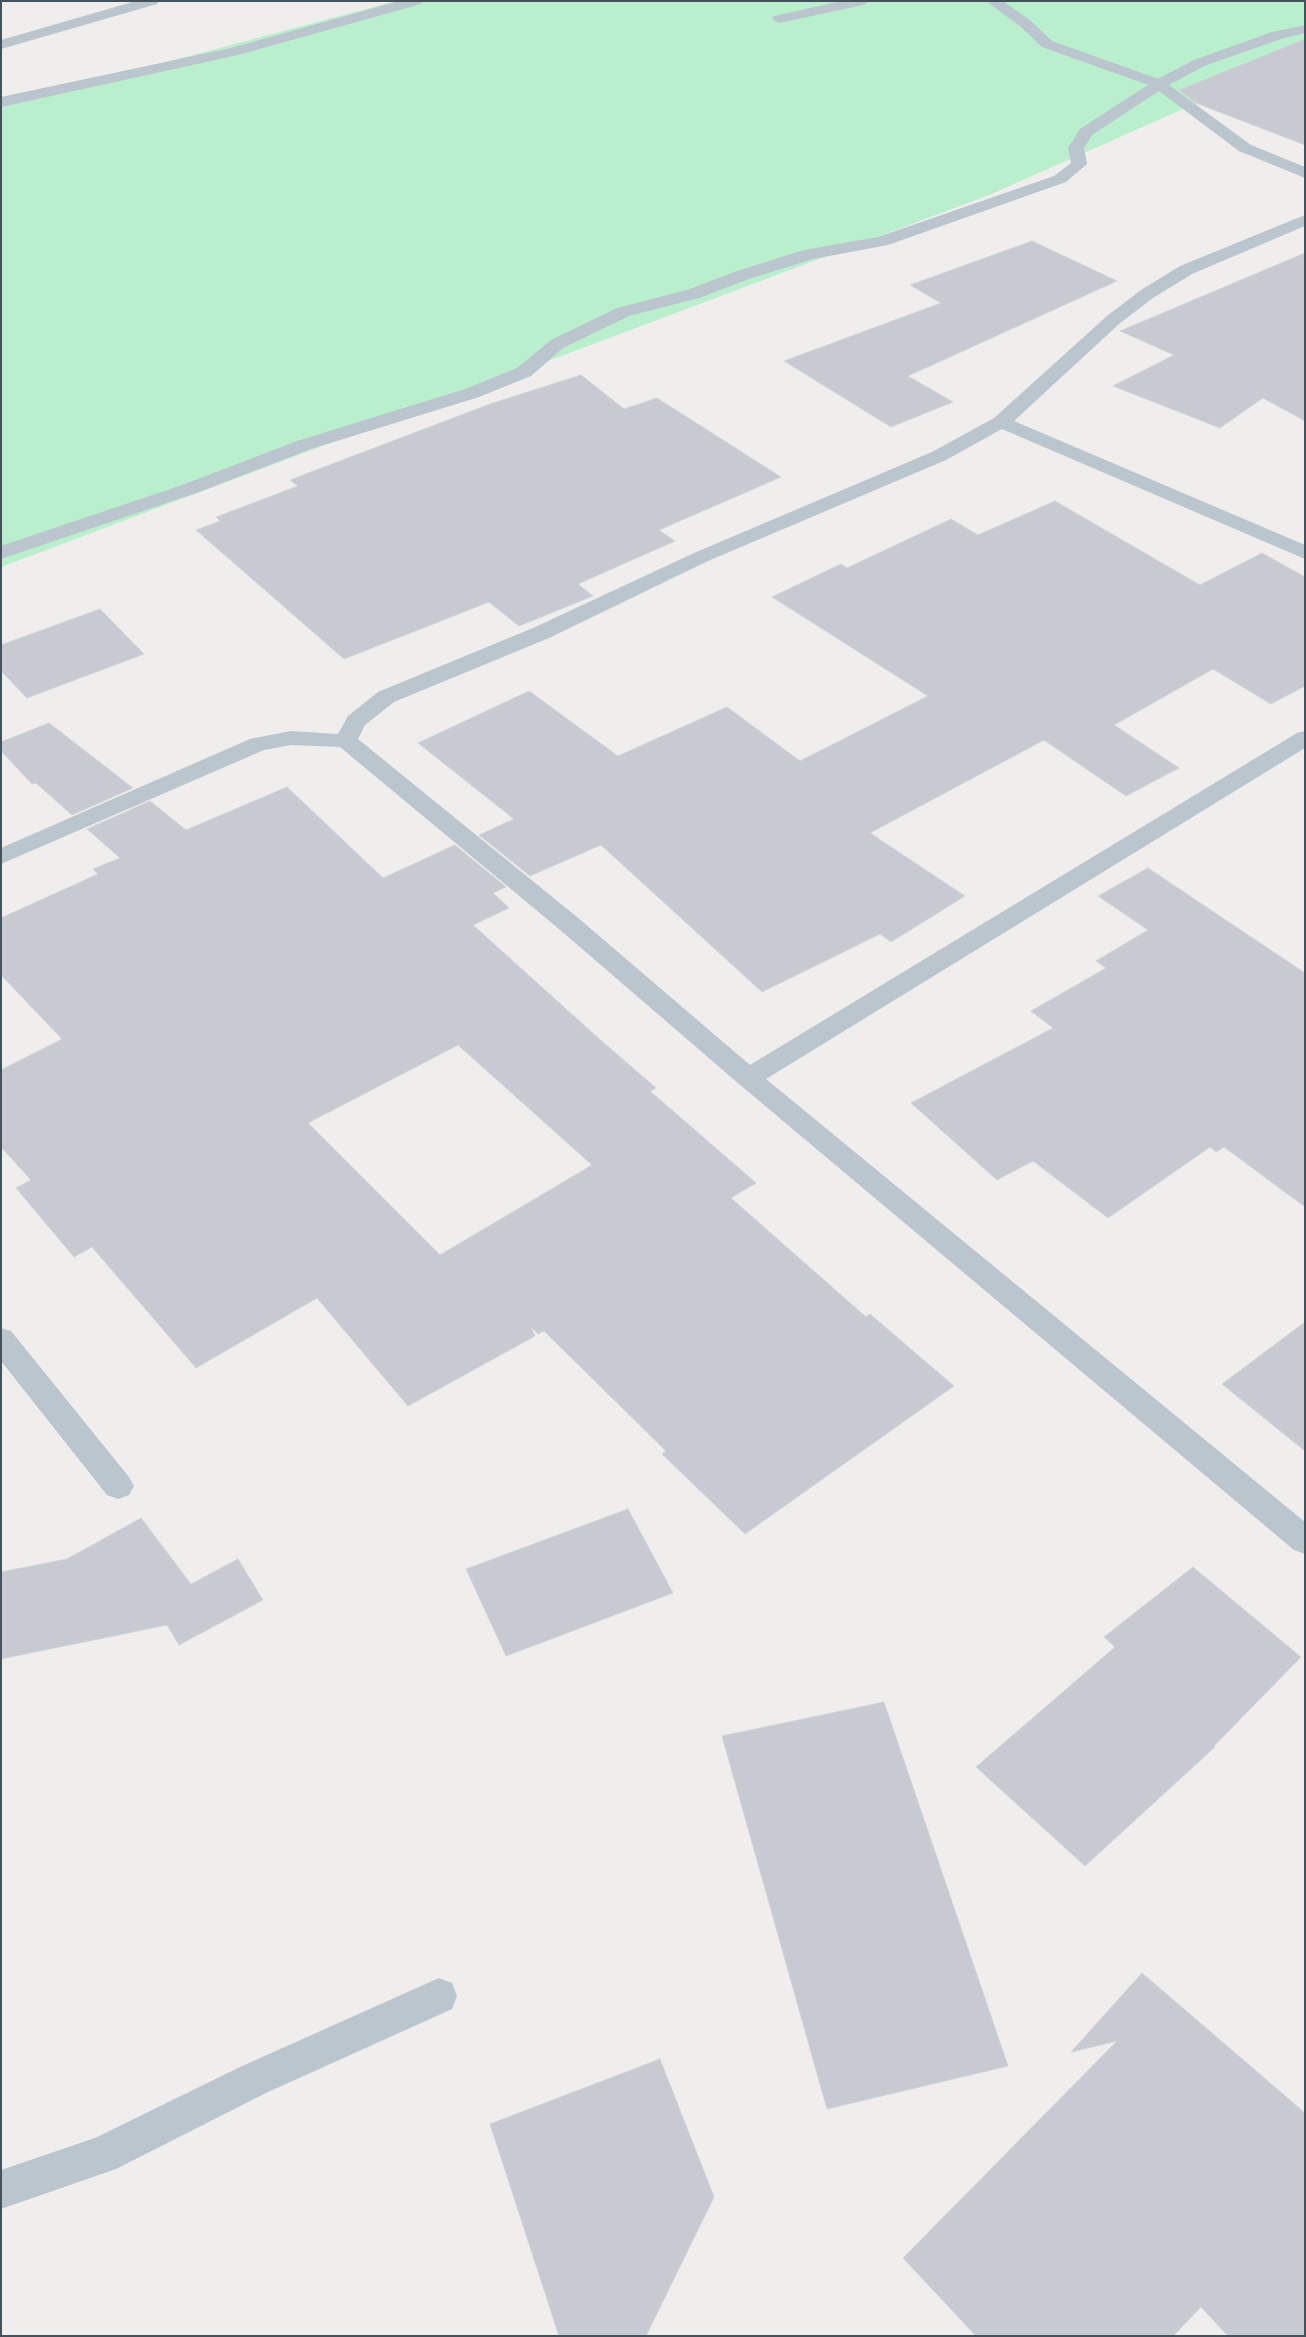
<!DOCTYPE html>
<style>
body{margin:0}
#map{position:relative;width:1306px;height:2337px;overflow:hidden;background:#f0eded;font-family:Ubuntu,sans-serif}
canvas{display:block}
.frame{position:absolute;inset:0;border:2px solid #45515b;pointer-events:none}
</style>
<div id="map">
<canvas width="1306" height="2337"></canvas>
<div class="frame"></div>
</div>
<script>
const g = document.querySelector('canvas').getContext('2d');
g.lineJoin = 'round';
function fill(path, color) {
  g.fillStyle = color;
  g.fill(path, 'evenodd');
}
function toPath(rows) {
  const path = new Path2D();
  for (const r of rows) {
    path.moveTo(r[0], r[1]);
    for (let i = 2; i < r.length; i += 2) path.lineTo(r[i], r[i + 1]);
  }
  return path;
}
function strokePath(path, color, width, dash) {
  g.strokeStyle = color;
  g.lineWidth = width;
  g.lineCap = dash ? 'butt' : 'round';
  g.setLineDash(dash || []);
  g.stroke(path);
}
const green = toPath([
 [396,1,1305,1,1305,55,989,195,1,567,1,106]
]);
const building = toPath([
 [1305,39,1305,145,1196,103,1179,90,1305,39],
 [1032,241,1117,281,908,376,953,402,891,427,784,361,941,303,910,285,1032,241],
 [1305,253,1305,421,1263,398,1220,428,1113,386,1174,355,1120,331,1305,253],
 [581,375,624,409,657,398,781,477,659,530,675,541,578,584,593,596,519,626,489,602,344,659,196,530,220,521,216,517,298,486,290,480,490,404,581,375],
 [1055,501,1200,585,1262,553,1305,577,1305,686,1271,704,1213,669,1114,725,1179,768,1126,796,1044,740,870,833,965,896,891,942,880,934,762,992,601,845,530,876,479,835,514,819,418,743,529,691,618,756,727,707,800,761,928,696,772,597,841,564,847,568,951,519,978,535,1055,501],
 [100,609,144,654,27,698,1,671,1,645,100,609],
 [49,723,133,788,72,815,36,783,32,784,1,751,1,742,49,723],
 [287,787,383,878,455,845,506,887,493,893,509,908,473,925,596,1036,656,1088,650,1091,756,1183,731,1198,866,1317,870,1314,954,1386,745,1534,662,1454,666,1451,544,1331,538,1334,531,1327,535,1336,408,1406,317,1298,196,1368,92,1247,74,1257,16,1188,31,1180,1,1147,1,1070,62,1039,1,975,1,918,98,874,93,869,120,858,87,829,150,801,186,830,287,787],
 [458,1045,592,1165,440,1255,308,1123,458,1045],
 [1148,868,1305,973,1305,1207,1224,1147,1216,1152,1210,1147,1108,1218,1033,1161,997,1180,911,1103,1053,1028,1031,1011,1106,968,1096,961,1148,930,1098,896,1148,868],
 [1305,1322,1305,1451,1222,1384,1305,1322],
 [628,1509,673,1593,506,1656,466,1569,628,1509],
 [141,1518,191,1584,238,1559,263,1600,179,1645,167,1625,1,1659,1,1572,67,1559,141,1518],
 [1193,1567,1301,1657,1214,1746,1215,1747,1085,1866,976,1767,1115,1647,1104,1637,1193,1567],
 [884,1702,1008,2066,827,2109,722,1736,884,1702],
 [1142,1973,1305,2113,1305,2336,1228,2336,1201,2307,1173,2336,976,2336,903,2258,1117,2041,1071,2052,1142,1973],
 [660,2059,714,2197,646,2336,559,2336,490,2124,660,2059]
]);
const service = toPath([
 [842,1,870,1,863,5,779,23,772,19,774,16,842,1],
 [986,1,1003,1,1031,21,1052,41,1164,81,1167,84,1159,89,1154,87,1042,47,1021,27,986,1]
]);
const minor = toPath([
 [136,1,159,1,157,4,1,49,1,40,136,1],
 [399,1,423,1,421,4,238,55,1,107,1,97,231,48,399,1],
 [1305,25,1305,33,1281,39,1204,66,1169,85,1251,145,1305,167,1305,178,1239,151,1159,91,1092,135,1084,148,1087,164,1066,182,888,245,813,259,749,279,699,298,629,316,563,348,531,376,479,397,311,449,199,492,1,559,1,546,185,484,297,441,465,389,517,368,551,340,617,308,687,290,737,271,804,250,878,237,1054,176,1071,163,1068,148,1080,129,1154,81,1194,60,1272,32,1305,25],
 [1305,215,1305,226,1192,274,1153,298,1119,324,1014,421,1305,545,1305,559,1002,429,946,460,708,561,549,638,394,702,365,725,358,739,577,917,750,1065,1297,733,1305,731,1305,748,766,1079,1305,1522,1305,1554,1294,1550,739,1084,559,929,340,747,291,745,264,750,1,864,1,848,250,739,291,731,338,734,348,716,378,692,533,628,694,553,932,452,994,418,1107,316,1141,290,1180,266,1305,215],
 [1,1328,11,1331,129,1477,134,1486,129,1495,118,1499,107,1495,1,1361,1,1328],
 [439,1978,452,1983,457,1996,452,2009,266,2093,116,2169,1,2209,1,2170,95,2138,240,2067,439,1978]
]);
fill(green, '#baefcd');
fill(building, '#c7cad0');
strokePath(building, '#d1d4d9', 1);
fill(service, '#bbc5cd');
fill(minor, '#bbc5cd');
</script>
